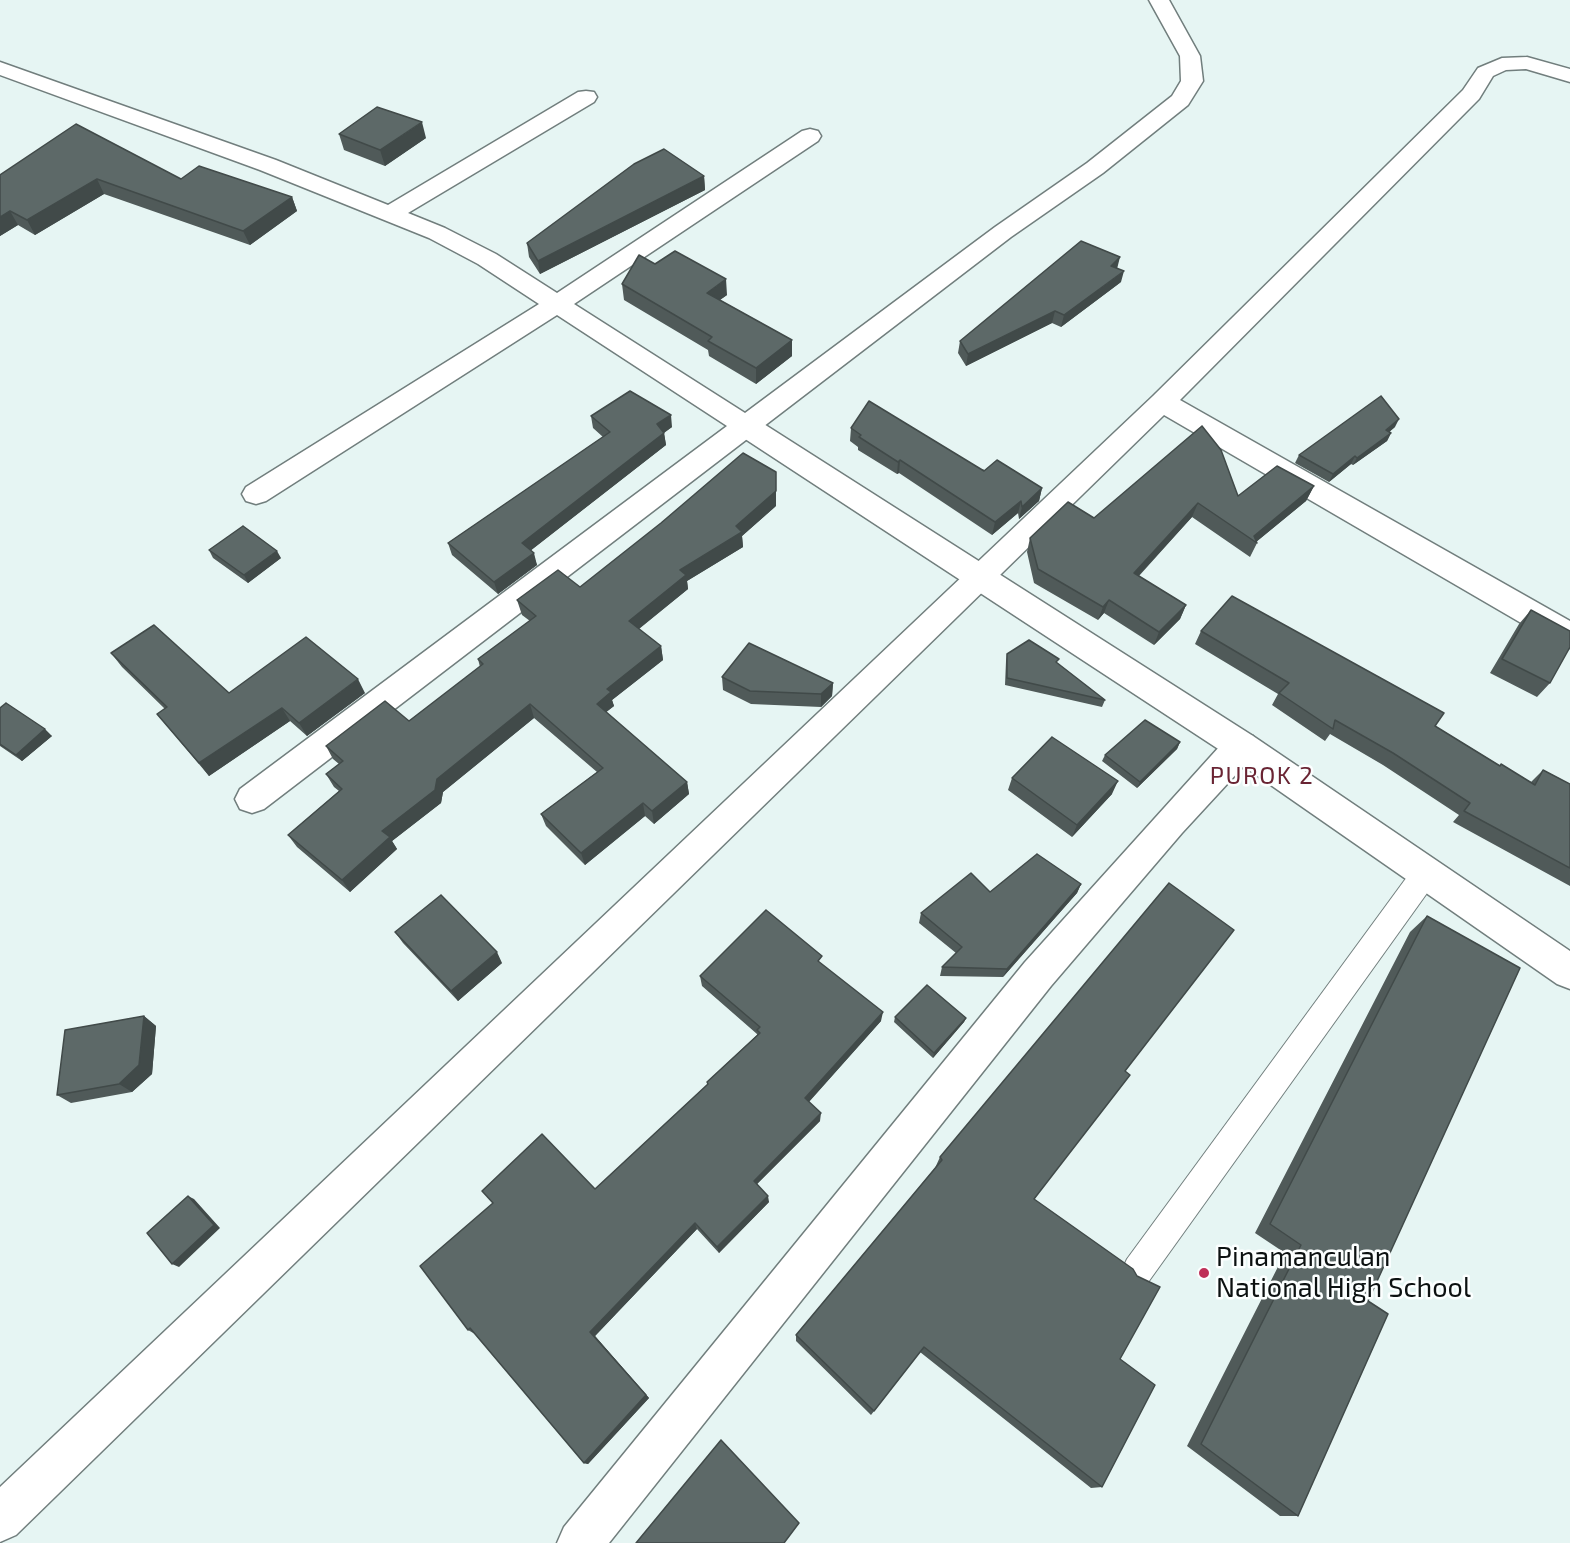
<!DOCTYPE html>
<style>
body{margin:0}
canvas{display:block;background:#e6f5f3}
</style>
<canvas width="1570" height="1543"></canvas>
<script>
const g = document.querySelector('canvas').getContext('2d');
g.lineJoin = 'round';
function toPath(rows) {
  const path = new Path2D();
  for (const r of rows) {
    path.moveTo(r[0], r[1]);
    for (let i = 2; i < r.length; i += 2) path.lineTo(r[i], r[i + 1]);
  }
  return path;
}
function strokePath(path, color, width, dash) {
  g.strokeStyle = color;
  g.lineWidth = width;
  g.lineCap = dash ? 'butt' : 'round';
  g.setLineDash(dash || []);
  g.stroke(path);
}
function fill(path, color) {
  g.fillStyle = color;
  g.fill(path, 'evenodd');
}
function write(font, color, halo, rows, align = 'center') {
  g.font = font + ' "Exo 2",sans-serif';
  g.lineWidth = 5;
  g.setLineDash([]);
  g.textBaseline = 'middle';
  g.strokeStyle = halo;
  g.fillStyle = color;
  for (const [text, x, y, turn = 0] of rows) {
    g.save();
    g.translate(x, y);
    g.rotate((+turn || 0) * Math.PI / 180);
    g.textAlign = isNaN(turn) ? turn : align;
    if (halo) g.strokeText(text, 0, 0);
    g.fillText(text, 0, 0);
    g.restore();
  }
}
const service = toPath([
 [1425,862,1435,866,1438,874,1435,882,1149,1281,1138,1286,1127,1281,1122,1270,1127,1259,1415,866,1425,862]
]);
const minor = toPath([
 [1149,0,1169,0,1200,56,1203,81,1188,105,1103,173,1011,237,264,809,252,813,240,809,235,799,240,789,727,426,557,315,266,501,256,504,246,501,242,494,246,487,539,304,478,264,429,238,260,170,0,75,0,62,276,160,388,205,578,92,586,91,594,92,597,97,594,102,408,213,445,228,496,254,557,293,802,131,810,129,818,131,821,136,818,141,574,304,745,413,995,227,1087,163,1172,96,1181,81,1180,56,1149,0],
 [1527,57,1570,69,1570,82,1526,69,1506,70,1493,76,1479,99,1180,400,1570,621,1570,648,1559,645,1164,415,16,1535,0,1542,0,1487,1153,396,1463,90,1478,68,1502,58,1527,57],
 [1241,732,1253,736,1257,746,1253,756,1182,833,1051,986,609,1543,557,1543,564,1527,1025,962,1229,736,1241,732]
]);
const tertiary = toPath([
 [746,417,756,419,1253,736,1570,951,1570,989,1557,984,1229,756,736,433,732,426,736,419,746,417]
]);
const wall = toPath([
 [339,134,426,138,385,166,344,150],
 [0,175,181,179,292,197,297,211,250,245,104,194,35,235,18,225,0,236],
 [704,176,705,190,540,274,529,257,527,243],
 [655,264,727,295,720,300,792,340,792,356,756,384,709,356,708,350,624,300,622,284],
 [1121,282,1061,327,1052,323,966,366,958,353,960,341],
 [591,416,672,427,664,433,666,445,531,550,537,565,498,594,452,555,448,543,603,437,593,428],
 [1395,427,1389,432,1391,433,1387,441,1353,465,1351,464,1329,482,1295,463,1299,455],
 [851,428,1042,488,1039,501,1019,519,1018,513,992,535,899,473,897,474,858,450,858,447,850,441],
 [1314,486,1306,501,1256,542,1257,543,1250,557,1192,517,1139,576,1186,605,1180,619,1154,645,1104,613,1098,620,1034,583,1027,552,1030,538,1094,518,1238,496],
 [776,506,742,536,743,547,687,581,688,589,639,629,661,646,663,660,612,700,614,706,606,712,687,782,689,794,654,824,645,816,585,865,546,826,541,814,597,772,534,718,443,792,441,803,392,841,397,849,350,892,297,847,288,835,339,791,334,787,326,774,339,764,333,759,326,746,409,721,480,667,478,659,530,621,522,615,517,600,580,587],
 [209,550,281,558,248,583,213,558],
 [1531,610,1550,683,1537,697,1490,673,1519,624],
 [1201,631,1435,726,1499,765,1531,782,1543,770,1570,784,1570,886,1453,822,1459,815,1383,765,1330,734,1325,741,1272,705,1278,694,1195,644],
 [111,653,229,693,365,693,307,736,290,721,209,776,157,714,165,709,122,667],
 [1007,654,1057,663,1105,700,1102,707,1005,685,1006,661],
 [722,677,833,683,832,696,821,707,751,704,723,690],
 [0,708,52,736,22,761,0,746],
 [1180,742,1177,749,1137,788,1102,761,1105,755],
 [1012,778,1112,794,1072,837,1008,790],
 [1081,884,1077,893,1003,977,940,976,942,967,956,953,919,923,921,913,990,892],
 [1427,916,1368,1301,1298,1516,1280,1516,1187,1446,1285,1253,1255,1233,1410,932],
 [395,932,502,963,458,1001,403,943],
 [821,964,881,1021,809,1102,820,1121,757,1184,769,1202,719,1253,697,1229,595,1336,649,1398,588,1464,584,1463,475,1334,468,1330,595,1189,707,1085,707,1082,757,1035,757,1034,702,986,700,976],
 [144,1016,156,1026,152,1074,132,1092,71,1103,57,1095],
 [895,1017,966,1018,964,1022,933,1058,894,1022],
 [1125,1071,1034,1199,1120,1359,1102,1487,1091,1488,920,1352,871,1415,796,1341,796,1335,935,1168,940,1157]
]);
const shadedWall = toPath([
 [422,122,426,138,385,166,380,150],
 [704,176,705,190,540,274,538,261],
 [97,179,104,194,35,235,27,220],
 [292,197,297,211,250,245,243,231],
 [10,211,18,225,0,236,0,217],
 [1120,257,1117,269,1111,266],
 [1124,271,1121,282,1061,327,1064,315],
 [726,279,727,295,708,308,707,293],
 [1055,311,1052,323,966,366,968,354],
 [792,340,792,356,756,384,756,368],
 [671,415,672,427,659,436,657,424],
 [1399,419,1395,427,1382,438,1386,430],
 [664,433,666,445,525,555,522,543],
 [1391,433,1387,441,1353,465,1357,458],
 [1355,456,1351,464,1329,482,1333,474],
 [900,460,899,473,897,474,898,462],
 [776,472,776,506,742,536,743,547,687,581,688,589,631,635,629,621],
 [1314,486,1306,501,1256,542,1254,536],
 [1042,488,1039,501,1019,519,1022,507],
 [1021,501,1018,513,992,535,995,522],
 [1198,503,1192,517,1129,586,1134,573],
 [277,551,281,558,248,583,244,575],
 [534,553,537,565,498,594,494,582],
 [1109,600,1104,613,1098,620,1103,607],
 [1186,605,1180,619,1154,645,1159,632],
 [661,646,663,660,612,700,614,706,600,717,597,704,607,689],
 [358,679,365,693,307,736,299,723],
 [833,683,832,696,821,707,821,694],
 [530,704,534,718,443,792,441,803,392,841,397,849,350,892,342,880,382,831,437,779],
 [282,708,290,721,209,776,199,763],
 [45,729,52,736,22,761,16,755],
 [1180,742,1177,749,1137,788,1140,782],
 [1118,781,1112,794,1072,837,1077,825],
 [687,782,689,794,654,824,652,811],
 [643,803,645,816,585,865,581,853],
 [1081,884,1077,893,1003,977,1007,969],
 [497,952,502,963,458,1001,451,991],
 [883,1012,881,1021,805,1106,805,1098],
 [144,1016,156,1026,152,1074,132,1092,119,1084],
 [966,1018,964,1022,933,1058,934,1053],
 [821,1113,820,1121,754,1187,754,1181],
 [188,1196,194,1199,220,1228,179,1267,172,1264],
 [768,1196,769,1202,719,1253,717,1247],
 [695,1223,697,1229,595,1336,649,1398,588,1464,584,1463,590,1332]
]);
const building = toPath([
 [377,107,422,122,380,150,339,134,377,107],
 [76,124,181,179,199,166,292,197,243,231,97,179,27,220,10,211,0,217,0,175,76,124],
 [664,149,704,176,538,261,527,243,634,164,664,149],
 [1081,241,1120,257,1111,266,1124,271,1064,315,1055,311,968,354,960,341,1081,241],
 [675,251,726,279,707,293,792,340,756,368,708,341,712,337,622,284,639,255,655,264,675,251],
 [630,391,671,415,657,424,664,433,522,543,534,553,494,582,448,543,610,432,591,416,630,391],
 [1381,396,1399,419,1386,430,1391,433,1357,458,1355,456,1333,474,1299,455,1381,396],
 [869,401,984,471,997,460,1042,488,1022,507,1021,501,995,522,900,460,898,462,859,437,861,435,851,428,869,401],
 [1202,426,1221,450,1238,496,1277,466,1314,486,1254,536,1257,543,1198,503,1134,573,1186,605,1159,632,1109,600,1103,607,1038,569,1030,538,1068,502,1094,518,1202,426],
 [743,453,776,472,776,491,736,526,742,532,680,570,686,575,629,621,661,646,607,689,611,692,597,704,687,782,652,811,643,803,581,853,541,814,603,768,530,704,437,779,435,790,382,831,390,837,342,880,288,835,342,789,326,774,343,761,326,746,385,701,409,721,483,664,478,659,536,616,517,600,558,570,580,587,661,523,743,453],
 [243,526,277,551,244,575,209,550,243,526],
 [1232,596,1444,713,1435,726,1500,766,1501,764,1535,785,1543,770,1570,784,1570,868,1464,811,1470,803,1393,753,1335,720,1333,729,1279,693,1289,683,1201,631,1232,596],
 [1531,610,1570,631,1570,647,1550,683,1502,659,1531,610],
 [154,625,229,693,306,637,358,679,299,723,282,708,199,763,157,714,167,707,111,653,154,625],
 [1029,640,1059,659,1056,662,1105,700,1007,678,1007,654,1029,640],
 [749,643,833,683,821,694,750,691,722,677,749,643],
 [6,703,45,729,16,755,0,744,0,708,6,703],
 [1145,720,1180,742,1140,782,1105,755,1145,720],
 [1052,737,1118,781,1077,825,1012,778,1052,737],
 [1037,854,1081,884,1007,969,942,967,962,947,921,913,971,873,990,892,1037,854],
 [1169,883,1234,930,1125,1071,1130,1075,1034,1199,1133,1269,1137,1276,1160,1287,1120,1359,1155,1385,1102,1487,924,1347,874,1411,796,1335,942,1160,940,1157,1169,883],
 [441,895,497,952,451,991,395,932,441,895],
 [766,910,822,956,818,961,883,1012,805,1098,821,1113,754,1181,768,1196,717,1247,695,1223,590,1332,646,1395,584,1463,470,1328,468,1330,420,1266,493,1203,482,1191,542,1134,595,1189,708,1084,707,1082,760,1033,757,1030,760,1027,700,976,766,910],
 [1427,916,1520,968,1368,1301,1388,1314,1298,1516,1201,1444,1301,1245,1270,1224,1427,916],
 [927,985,966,1018,934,1053,895,1017,927,985],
 [144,1016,139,1065,119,1084,57,1095,65,1030,144,1016],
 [188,1196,214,1225,172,1264,147,1233,188,1196],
 [721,1440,799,1523,784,1543,636,1543,721,1440]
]);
const markers = [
 [1204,1273,6,"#bf3058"]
];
const neighbourhoodNames = [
 ["PUROK 2",1262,776]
];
const nearPoinames = [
 ["Pinamanculan",1216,1257],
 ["National High School",1216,1288]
];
strokePath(service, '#717e7d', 2);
strokePath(minor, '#717e7d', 3);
strokePath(tertiary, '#717e7d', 3);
fill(service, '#fff');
fill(minor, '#fff');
fill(tertiary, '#fff');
fill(wall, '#505a59');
fill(shadedWall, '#414a49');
fill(building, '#5d6968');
strokePath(building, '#414a49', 1.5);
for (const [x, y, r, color] of markers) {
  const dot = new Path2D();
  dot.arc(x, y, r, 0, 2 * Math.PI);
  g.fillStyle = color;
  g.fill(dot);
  strokePath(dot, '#fcffff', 2);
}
g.letterSpacing = '1.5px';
write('24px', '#692433', '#fcffff', neighbourhoodNames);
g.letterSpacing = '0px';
write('27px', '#0c1111', '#fcffff', nearPoinames, 'left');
</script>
